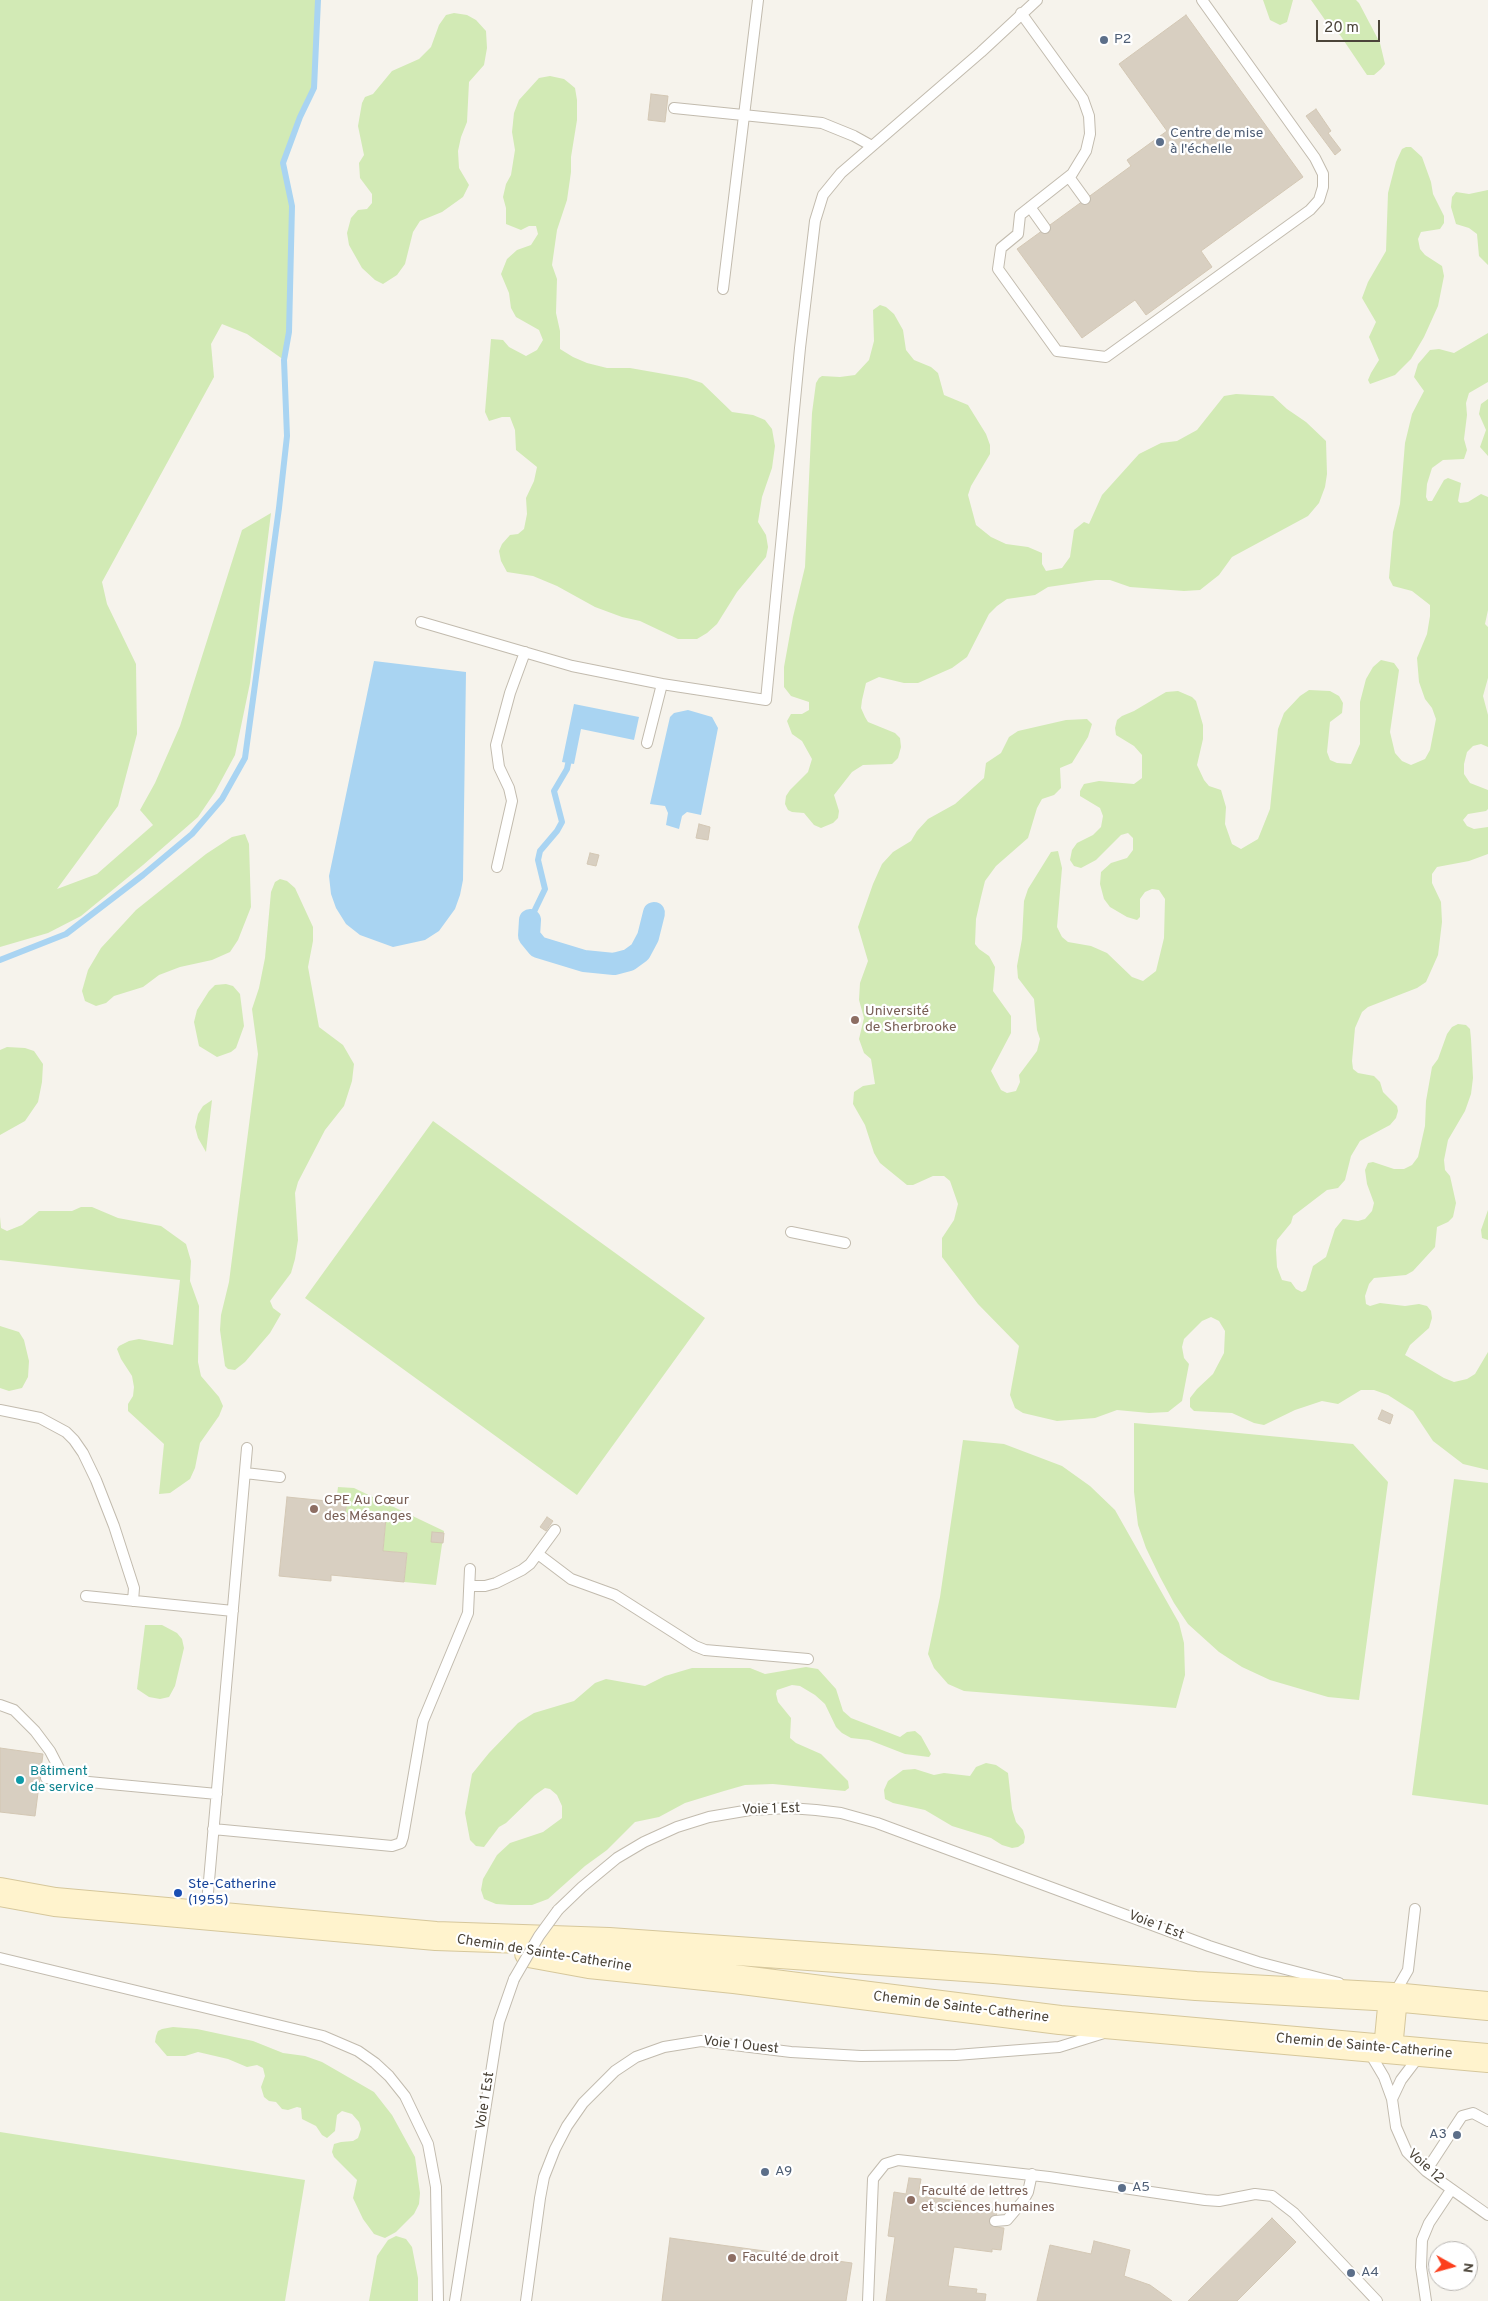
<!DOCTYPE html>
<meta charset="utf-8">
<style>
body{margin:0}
#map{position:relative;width:1488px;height:2301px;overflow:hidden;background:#f6f3ec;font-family:Overpass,sans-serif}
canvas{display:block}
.north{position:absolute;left:1428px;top:2241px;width:50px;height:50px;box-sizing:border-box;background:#fff;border:1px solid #b7b4b0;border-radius:50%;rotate:97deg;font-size:14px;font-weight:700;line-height:20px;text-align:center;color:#4b4439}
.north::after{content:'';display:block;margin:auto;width:18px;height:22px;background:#fc3f1d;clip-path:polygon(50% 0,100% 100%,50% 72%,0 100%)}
.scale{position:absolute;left:1316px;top:20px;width:64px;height:22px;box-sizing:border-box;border:2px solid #4b4439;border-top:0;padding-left:6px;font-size:15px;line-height:18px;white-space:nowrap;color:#4b4439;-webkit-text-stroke:4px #fff;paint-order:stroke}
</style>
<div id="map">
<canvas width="1488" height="2301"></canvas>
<div class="north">N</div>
<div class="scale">20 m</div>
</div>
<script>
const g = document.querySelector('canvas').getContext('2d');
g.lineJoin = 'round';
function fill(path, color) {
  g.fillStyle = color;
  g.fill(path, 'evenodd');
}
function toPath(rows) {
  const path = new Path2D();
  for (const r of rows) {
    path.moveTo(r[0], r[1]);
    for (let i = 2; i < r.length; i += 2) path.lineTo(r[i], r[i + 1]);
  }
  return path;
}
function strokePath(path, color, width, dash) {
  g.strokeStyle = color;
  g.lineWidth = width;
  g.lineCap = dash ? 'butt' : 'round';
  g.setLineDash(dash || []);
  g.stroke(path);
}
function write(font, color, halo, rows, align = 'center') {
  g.font = font + ' Overpass,sans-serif';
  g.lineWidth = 4.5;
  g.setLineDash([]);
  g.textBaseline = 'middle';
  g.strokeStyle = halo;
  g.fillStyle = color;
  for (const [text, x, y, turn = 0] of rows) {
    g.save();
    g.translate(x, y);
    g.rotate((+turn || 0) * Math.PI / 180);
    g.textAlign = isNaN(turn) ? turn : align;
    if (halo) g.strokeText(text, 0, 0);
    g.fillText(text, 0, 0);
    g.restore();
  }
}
const green = toPath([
 [0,0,318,0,314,88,300,117,283,163,292,206,289,332,284,360,247,334,222,324,211,344,214,377,102,582,107,604,136,664,137,734,118,806,57,889,97,874,153,825,140,810,155,783,180,726,242,530,271,513,250,683,235,755,215,792,198,817,143,865,81,916,48,933,0,947],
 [1263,0,1293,0,1287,22,1280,25,1270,20],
 [1311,0,1356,0,1359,3,1380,43,1385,64,1381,69,1374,75,1367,75,1340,35,1330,27],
 [454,13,467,15,476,20,486,31,487,48,484,65,469,82,467,122,461,137,458,151,459,168,469,185,463,197,442,212,420,221,413,232,405,264,397,275,383,284,375,280,362,268,349,245,347,233,351,218,358,210,367,209,372,203,372,194,360,178,359,163,364,155,358,126,362,103,365,97,373,94,392,71,419,59,431,47,439,25,446,15],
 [550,76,564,79,569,83,575,88,577,100,577,120,571,157,571,172,567,200,557,230,552,265,557,279,556,313,560,331,560,349,573,357,587,363,607,368,630,368,687,378,702,383,732,412,753,415,765,420,772,429,775,446,772,468,762,497,758,522,766,535,768,547,766,557,737,592,717,624,707,633,697,639,678,639,640,621,622,617,595,607,557,586,533,576,507,572,501,561,499,551,502,544,510,535,518,534,524,529,527,514,526,498,534,481,537,467,516,450,515,430,510,417,502,417,489,421,485,412,491,339,503,340,509,347,526,356,537,350,543,340,539,330,516,317,511,308,509,293,501,274,507,259,517,250,531,245,538,234,536,226,529,226,521,230,506,224,506,208,503,197,506,184,511,175,515,150,512,132,514,113,519,100,539,78],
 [1406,147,1411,147,1422,157,1431,182,1433,194,1444,216,1444,223,1440,229,1421,232,1418,239,1420,249,1425,255,1442,266,1444,276,1438,306,1424,337,1411,359,1395,375,1370,384,1368,380,1371,373,1379,360,1369,337,1376,322,1362,298,1368,282,1386,251,1388,193,1396,162,1402,149],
 [1488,190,1488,265,1479,256,1477,234,1469,228,1456,224,1451,207,1452,197,1456,192,1469,194],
 [880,305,886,307,894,314,903,330,906,350,914,360,931,367,938,373,944,395,968,405,986,434,990,445,990,454,971,486,968,495,976,525,991,537,1006,544,1028,547,1042,553,1042,564,1046,571,1062,568,1070,557,1074,530,1084,522,1089,524,1102,495,1139,454,1161,443,1177,441,1197,430,1224,396,1236,394,1273,396,1287,409,1306,422,1326,441,1327,474,1325,487,1319,503,1308,516,1232,557,1219,575,1200,590,1184,591,1130,587,1110,580,1096,580,1048,587,1035,595,1007,599,997,606,989,614,967,657,952,668,918,683,904,683,879,677,866,683,862,700,861,708,865,717,868,722,895,733,900,738,901,747,898,758,892,764,863,765,852,772,834,795,839,811,838,818,833,823,821,828,814,825,804,813,792,812,788,810,785,804,786,796,790,790,808,772,812,759,802,741,792,734,787,721,791,714,802,714,809,710,809,702,791,696,784,687,784,667,793,617,805,567,812,413,816,383,819,378,822,376,840,377,855,375,869,360,874,341,873,310],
 [1488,333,1488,382,1469,393,1466,403,1467,415,1464,439,1467,450,1464,459,1443,460,1432,468,1427,484,1426,497,1428,501,1432,501,1444,480,1448,478,1461,483,1458,501,1460,503,1468,502,1481,494,1488,497,1488,610,1485,624,1488,627,1488,678,1483,696,1488,715,1488,747,1481,744,1473,746,1467,752,1464,764,1464,774,1470,783,1488,790,1488,809,1486,811,1468,814,1463,820,1467,826,1474,829,1488,827,1488,854,1469,861,1437,867,1432,874,1432,883,1441,902,1442,922,1438,955,1426,982,1417,988,1368,1007,1362,1012,1355,1028,1352,1061,1353,1069,1358,1073,1374,1076,1380,1082,1383,1092,1397,1106,1398,1111,1396,1118,1390,1125,1360,1141,1351,1156,1345,1180,1338,1188,1327,1190,1293,1216,1291,1223,1277,1240,1276,1250,1277,1267,1282,1280,1291,1282,1296,1289,1302,1292,1306,1290,1313,1266,1326,1257,1335,1229,1343,1219,1358,1221,1365,1219,1372,1211,1374,1203,1367,1184,1365,1170,1368,1163,1373,1162,1394,1169,1404,1169,1412,1165,1418,1157,1425,1126,1426,1101,1432,1067,1438,1059,1447,1034,1452,1027,1458,1024,1466,1025,1470,1029,1471,1039,1473,1078,1471,1094,1465,1111,1448,1140,1444,1160,1445,1170,1450,1176,1456,1203,1453,1217,1448,1222,1437,1227,1435,1247,1413,1271,1406,1275,1374,1278,1369,1284,1365,1296,1366,1304,1370,1306,1380,1303,1405,1306,1419,1304,1427,1306,1431,1311,1432,1318,1429,1328,1410,1345,1405,1355,1444,1378,1454,1382,1467,1379,1475,1374,1488,1352,1488,1470,1463,1464,1433,1441,1413,1411,1388,1395,1374,1390,1361,1390,1338,1404,1322,1401,1295,1410,1264,1425,1254,1423,1232,1413,1194,1411,1190,1407,1190,1398,1197,1389,1213,1374,1224,1353,1225,1331,1219,1321,1211,1317,1202,1321,1184,1339,1182,1347,1184,1358,1189,1364,1182,1401,1168,1412,1149,1413,1117,1410,1095,1418,1057,1421,1023,1413,1015,1408,1010,1395,1019,1346,978,1304,942,1257,942,1238,954,1220,958,1204,950,1181,944,1176,933,1176,913,1185,907,1185,880,1163,874,1153,865,1125,853,1104,854,1092,863,1086,875,1084,871,1059,864,1053,859,1039,864,1018,859,1000,860,983,868,961,858,927,873,884,882,864,893,852,911,841,917,831,928,819,955,804,984,778,986,763,1001,753,1009,737,1018,731,1066,720,1087,719,1092,724,1088,737,1072,763,1060,768,1061,788,1054,795,1042,799,1037,808,1028,838,996,866,985,881,981,897,976,919,975,944,979,949,989,956,995,967,993,991,1011,1016,1011,1033,991,1071,1001,1090,1007,1093,1016,1091,1020,1082,1019,1075,1037,1051,1040,1039,1037,1030,1034,999,1018,978,1017,966,1022,939,1024,901,1028,889,1051,852,1058,851,1062,868,1057,927,1062,937,1068,942,1091,946,1107,953,1132,977,1143,981,1156,971,1164,938,1165,899,1159,890,1152,889,1145,892,1140,899,1140,917,1137,920,1127,917,1110,907,1104,899,1100,884,1101,872,1111,863,1127,858,1133,850,1133,838,1128,833,1121,835,1096,860,1081,868,1074,866,1070,860,1072,850,1077,843,1093,835,1101,827,1103,816,1100,808,1080,796,1080,791,1084,784,1099,781,1134,784,1142,778,1142,755,1134,746,1116,735,1115,728,1117,720,1122,716,1134,711,1166,692,1178,691,1192,697,1196,701,1203,725,1203,739,1197,765,1204,780,1209,786,1221,790,1226,807,1225,824,1232,844,1241,849,1258,839,1270,809,1278,729,1284,713,1300,696,1309,690,1330,691,1339,696,1343,703,1342,713,1330,722,1327,752,1330,760,1337,763,1351,764,1360,744,1360,702,1366,679,1373,667,1381,660,1394,663,1399,670,1390,732,1395,753,1402,761,1411,765,1425,759,1430,750,1436,719,1432,708,1425,699,1419,682,1417,658,1427,634,1430,616,1430,605,1412,591,1393,586,1389,578,1393,532,1400,504,1405,443,1412,414,1424,391,1414,377,1418,364,1430,350,1439,349,1454,353],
 [1488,399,1488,456,1480,447,1486,430,1479,414,1481,404],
 [245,834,249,844,251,907,238,940,230,952,212,960,180,967,159,975,143,987,114,996,106,1003,96,1006,85,1001,82,991,88,970,101,948,136,910,206,854,232,837],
 [280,879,287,881,295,888,313,927,313,941,308,967,319,1027,343,1045,354,1064,352,1081,344,1106,325,1130,298,1182,295,1193,298,1240,295,1259,291,1273,270,1301,273,1308,281,1314,270,1333,245,1362,235,1370,228,1369,225,1366,220,1330,221,1315,229,1282,258,1054,252,1009,259,988,265,958,271,892,275,882],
 [226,984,233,986,240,994,244,1026,236,1048,231,1052,217,1057,199,1046,194,1022,197,1010,209,991,215,985],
 [7,1047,25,1048,34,1051,43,1064,42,1082,38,1102,25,1121,0,1135,0,1050],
 [212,1100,206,1152,198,1138,195,1127,198,1114,203,1106],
 [433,1121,705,1318,577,1495,305,1298],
 [81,1207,92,1207,118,1218,161,1226,186,1244,191,1261,190,1281,199,1306,198,1362,201,1376,219,1397,223,1406,219,1416,200,1443,195,1468,190,1479,170,1493,159,1494,164,1444,128,1411,128,1404,133,1396,134,1387,132,1376,121,1359,117,1349,119,1346,129,1341,139,1339,173,1345,180,1280,0,1260,0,1217,1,1228,7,1231,22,1225,39,1211,72,1211],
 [1488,1210,1488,1240,1482,1238,1481,1230],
 [0,1326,19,1332,24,1340,29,1361,28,1377,22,1388,9,1391,0,1388],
 [1134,1423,1353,1444,1388,1482,1359,1700,1328,1697,1270,1680,1242,1667,1219,1652,1188,1624,1174,1603,1160,1577,1146,1548,1138,1525,1134,1492],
 [963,1440,1004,1444,1062,1466,1090,1486,1115,1510,1179,1623,1184,1643,1185,1675,1176,1708,964,1691,948,1684,934,1668,928,1654,940,1597],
 [1454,1479,1488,1483,1488,1805,1412,1795],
 [338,1487,354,1488,444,1531,436,1585,404,1582,407,1553,383,1551,386,1518,345,1513,347,1503,336,1502],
 [145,1625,162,1625,177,1633,182,1639,184,1648,175,1686,169,1697,160,1699,149,1697,137,1689],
 [806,1667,818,1669,836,1689,843,1711,851,1718,900,1737,907,1732,915,1731,921,1736,931,1754,929,1757,905,1754,869,1740,851,1738,842,1733,836,1727,825,1704,815,1695,800,1686,792,1685,777,1690,776,1694,778,1702,791,1718,790,1738,796,1743,821,1754,848,1781,849,1788,845,1791,773,1784,745,1785,724,1791,685,1803,659,1817,635,1822,607,1850,585,1866,548,1899,532,1905,511,1905,496,1904,484,1899,481,1890,483,1879,497,1855,510,1843,543,1832,562,1818,562,1806,557,1795,550,1789,545,1788,535,1795,506,1823,499,1827,484,1847,476,1846,470,1840,465,1813,472,1774,489,1753,518,1723,534,1713,574,1701,595,1683,606,1679,645,1686,665,1676,692,1668,750,1668,765,1674],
 [986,1763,996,1765,1008,1773,1012,1809,1016,1822,1023,1830,1025,1837,1024,1843,1018,1847,1012,1848,1002,1845,991,1838,952,1826,925,1810,893,1803,885,1799,884,1790,888,1781,903,1770,915,1769,934,1775,944,1773,970,1776,976,1767],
 [173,2027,197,2029,253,2041,283,2053,305,2056,322,2062,374,2092,392,2115,415,2157,420,2193,419,2204,414,2214,396,2232,385,2238,374,2234,363,2219,353,2198,357,2180,334,2157,332,2152,334,2144,341,2142,353,2141,358,2138,361,2129,359,2122,352,2114,342,2111,337,2115,335,2131,327,2138,322,2135,316,2126,302,2119,301,2108,297,2107,288,2110,282,2109,276,2102,269,2101,264,2097,261,2087,265,2076,263,2068,257,2065,247,2067,228,2059,198,2052,185,2056,167,2056,155,2042,156,2036,158,2031,162,2029],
 [0,2132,305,2180,285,2301,0,2301],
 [396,2236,406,2239,412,2247,418,2278,418,2301,369,2301,377,2256,388,2240]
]);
const water = toPath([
 [374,661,466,672,463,880,460,895,455,909,439,931,425,940,393,947,360,935,346,924,336,908,331,894,329,876],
 [574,704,639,717,634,740,581,729,574,764,562,762],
 [688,710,712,717,718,728,701,815,687,812,682,816,679,829,666,825,668,813,665,806,650,804,670,717,674,713]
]);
const stream = toPath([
 [530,920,545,889,538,860,540,851,557,831,562,822,554,791,567,769,570,755],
 [0,960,66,934,143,875,192,834,222,799,245,758,279,508,287,436,284,360,289,332,292,206,283,163,300,117,314,88,318,0]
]);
const canal = toPath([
 [530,920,529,936,538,947,584,961,614,964,629,960,640,952,648,937,654,913]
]);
const building = toPath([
 [1186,15,1303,177,1201,251,1212,267,1146,315,1135,300,1082,338,1017,249,1131,166,1127,160,1167,131,1119,64,1186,15],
 [651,94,668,96,665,122,648,120,651,94],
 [1316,109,1331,131,1328,133,1341,150,1335,155,1306,116,1316,109],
 [699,824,710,827,708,840,696,838,699,824],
 [590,853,599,855,596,866,587,864,590,853],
 [1382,1410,1393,1415,1390,1424,1378,1419,1382,1410],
 [287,1497,347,1503,345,1513,386,1518,383,1551,407,1553,404,1582,331,1575,331,1581,279,1576,287,1497],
 [547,1517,553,1521,546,1531,540,1527,547,1517],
 [432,1532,444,1533,443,1543,431,1542,432,1532],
 [0,1748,43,1754,35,1816,0,1812,0,1748],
 [909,2178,921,2179,918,2196,961,2201,961,2205,997,2210,995,2227,1004,2228,1001,2250,992,2249,992,2252,954,2247,948,2286,977,2289,976,2293,986,2294,985,2301,886,2301,895,2237,888,2236,894,2192,906,2194,909,2178],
 [1272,2218,1296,2242,1237,2301,1188,2301,1272,2218],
 [670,2238,852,2263,846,2301,662,2301,670,2238],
 [1094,2241,1130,2250,1124,2276,1150,2285,1172,2301,1037,2301,1050,2245,1091,2254,1094,2241]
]);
const service = toPath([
 [1021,13,1083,99,1089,116,1090,134,1086,151,1072,174,1020,215,1018,234,1001,248,998,269,1057,351,1106,357,1310,210,1319,200,1323,187,1323,174,1315,158,1202,0],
 [674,108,822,123,854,136,872,146],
 [1069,177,1085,199],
 [1030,207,1045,228],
 [723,289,758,0],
 [421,622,572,666,662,684],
 [647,743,662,684,766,700,800,348,815,221,823,195,841,173,981,52,1037,0],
 [497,867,512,801,509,788,499,767,496,745,510,693,525,652],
 [791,1232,845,1243],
 [0,1410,40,1418,66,1432,74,1440,83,1453,96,1480,114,1526,134,1588,133,1601],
 [245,1473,280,1477],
 [538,1554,571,1579,615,1595,695,1646,705,1650,808,1659],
 [470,1586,485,1586,496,1583,522,1570,530,1564,555,1530],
 [86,1596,233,1611],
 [0,1705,14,1710,35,1731,50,1751,65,1780],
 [46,1778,217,1794],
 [213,1829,392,1846,401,1843,403,1837,423,1721,468,1613,470,1569],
 [558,1910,582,1887,617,1858,644,1842,677,1827,709,1817,750,1810,789,1808,816,1810,841,1813,877,1823,1209,1946,1258,1962,1339,1983],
 [206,1915,247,1448],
 [0,1958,323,2036,358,2051,375,2063,389,2076,405,2096,428,2144,436,2187,438,2301],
 [1393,1996,1408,1970,1415,1909],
 [1368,2050,1384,2077,1392,2099,1396,2127,1407,2152,1426,2171,1488,2215],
 [1392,2099,1401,2080,1420,2055],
 [1426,2171,1462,2116,1473,2113,1488,2121],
 [995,2221,1007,2220,1023,2201,1028,2192,1032,2174],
 [455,2301,499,2022,514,1979],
 [526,2301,540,2198,544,2177,555,2149,567,2126,583,2103,615,2071,636,2057,664,2047,701,2041,791,2052,861,2056,956,2055,1059,2047,1104,2033],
 [868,2301,873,2179,885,2164,898,2160,1049,2177,1205,2200,1219,2201,1255,2194,1272,2196,1294,2213,1377,2301],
 [1426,2301,1421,2267,1422,2240,1429,2223,1451,2190]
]);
const secondary = toPath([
 [0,1892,55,1902,436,1936,609,1942,994,1969,1196,1986,1393,1997,1488,2006],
 [529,1953,589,1964,734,1979,1060,2020,1488,2058],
 [1388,2049,1393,1997]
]);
const serviceBridge = toPath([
 [514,1979,539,1936,558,1910]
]);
const markers = [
 [1104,40,5,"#5c6f8a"],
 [1160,142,5,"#5c6f8a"],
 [855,1020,5,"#8d6e63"],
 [314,1509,5,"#8d6e63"],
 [20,1780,5,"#0f9aa8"],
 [178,1893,5,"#1a4fb4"],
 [1457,2135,5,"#5c6f8a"],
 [765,2172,5,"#5c6f8a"],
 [1122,2188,5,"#5c6f8a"],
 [911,2200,5,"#8d6e63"],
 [732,2258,5,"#8d6e63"],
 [1351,2273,5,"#5c6f8a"]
];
const serviceNames = [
 ["P2",1114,40],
 ["Centre de mise",1170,134],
 ["à l'échelle",1170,150],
 ["A3",1447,2135,"right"],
 ["A9",775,2172],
 ["A5",1132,2188],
 ["A4",1361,2273]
];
const educationNames = [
 ["Université",865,1012],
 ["de Sherbrooke",865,1028],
 ["CPE Au Cœur",324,1501],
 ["des Mésanges",324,1517],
 ["Faculté de lettres",921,2192],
 ["et sciences humaines",921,2208],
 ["Faculté de droit",742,2258]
];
const cultureNames = [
 ["Bâtiment",30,1772],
 ["de service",30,1788]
];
const streetNames = [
 ["Voie 1 Est",771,1810,-2],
 ["Voie 1 Est",1156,1926,21],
 ["Chemin de Sainte-Catherine",544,1954,9],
 ["Chemin de Sainte-Catherine",961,2008,7],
 ["Voie 1 Ouest",741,2046,6],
 ["Chemin de Sainte-Catherine",1364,2047,5],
 ["Voie 1 Est",486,2101,-81],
 ["Voie 12",1425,2167,42]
];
const transitNames = [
 ["Ste-Catherine",188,1885],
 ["(1955)",188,1901]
];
fill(green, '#d2eab5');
fill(water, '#a9d4f2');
strokePath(stream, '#a9d4f2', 6);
strokePath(canal, '#a9d4f2', 22);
fill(building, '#d8cfc1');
strokePath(building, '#d3c7b4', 1);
strokePath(service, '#c2bbae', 12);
strokePath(secondary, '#d6c79b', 30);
strokePath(service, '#fff', 10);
strokePath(secondary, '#fff3cd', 28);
strokePath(serviceBridge, '#c2bbae', 12, []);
strokePath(serviceBridge, '#fff', 10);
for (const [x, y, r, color] of markers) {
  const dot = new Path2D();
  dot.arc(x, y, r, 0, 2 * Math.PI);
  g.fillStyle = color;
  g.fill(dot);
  strokePath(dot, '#fff', 2);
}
write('14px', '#4e5e75', '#fff', serviceNames, 'left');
write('14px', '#785e54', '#fff', educationNames, 'left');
write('14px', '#0d838f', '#fff', cultureNames, 'left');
write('14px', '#4b4439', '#fff', streetNames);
write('14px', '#164399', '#fff', transitNames, 'left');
</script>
